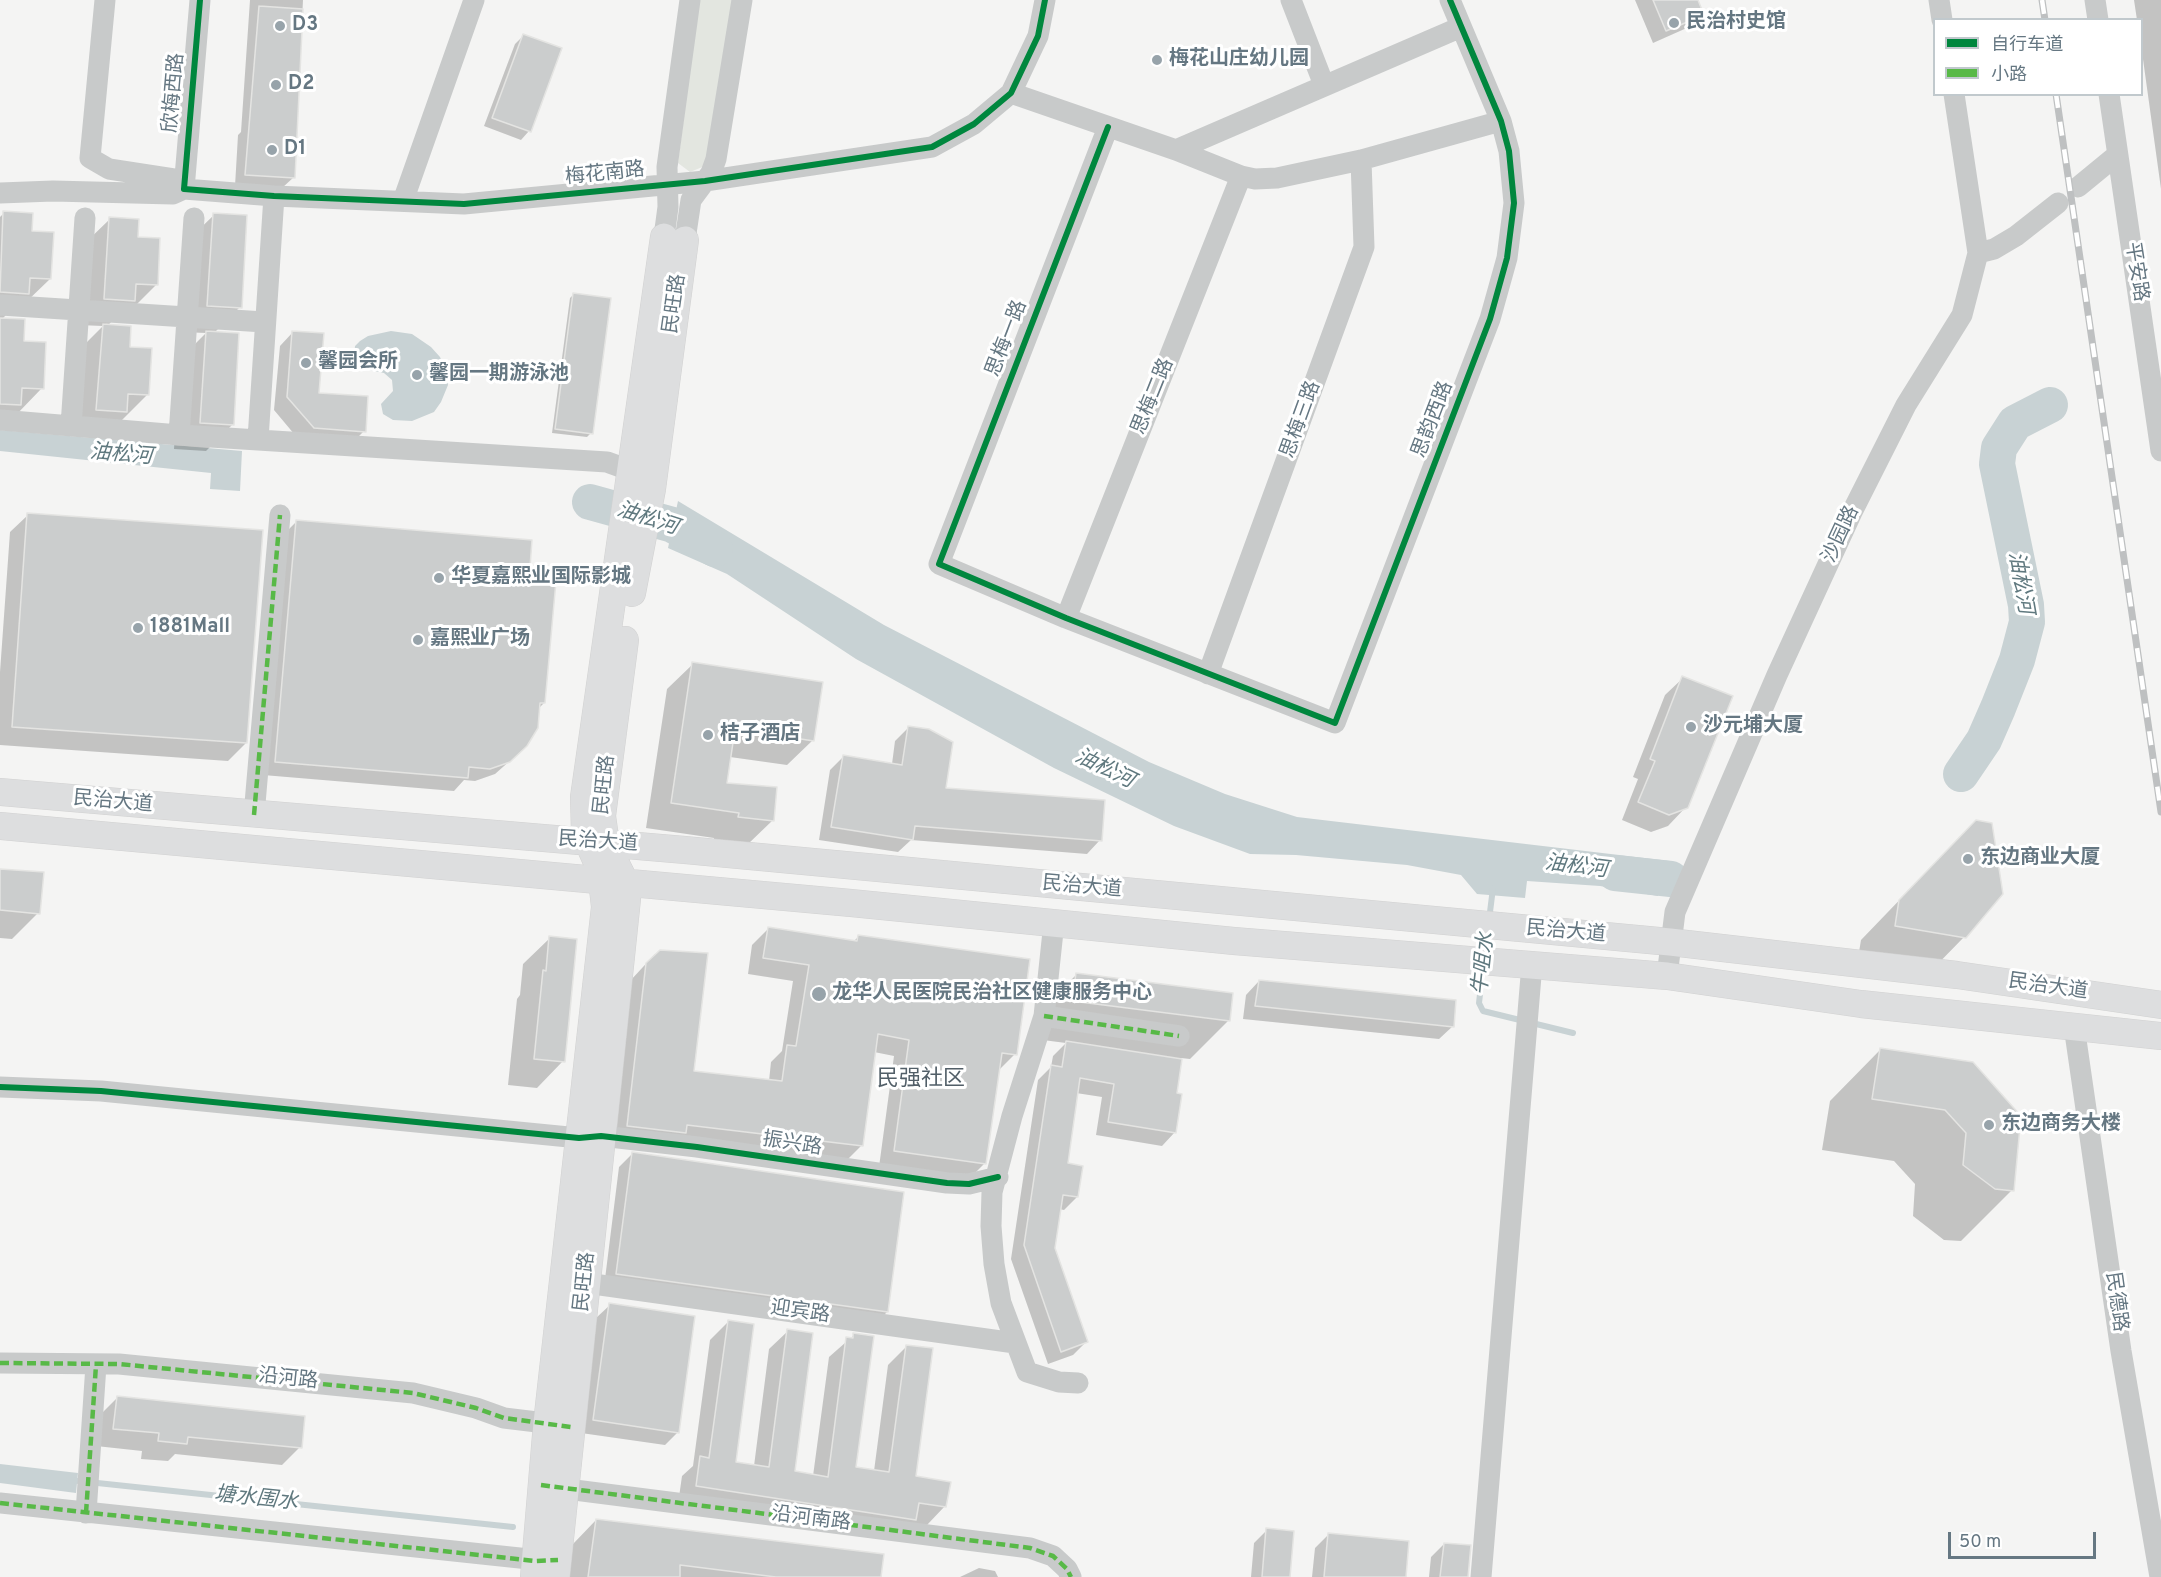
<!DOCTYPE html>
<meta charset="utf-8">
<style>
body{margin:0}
#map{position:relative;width:2161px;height:1577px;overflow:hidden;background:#f4f4f3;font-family:Overpass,"Noto Sans SC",sans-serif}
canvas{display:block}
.legend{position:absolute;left:1933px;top:18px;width:210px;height:78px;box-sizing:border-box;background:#fff;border:2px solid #c1c9cd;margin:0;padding:8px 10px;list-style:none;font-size:18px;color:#657782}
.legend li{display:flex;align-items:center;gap:12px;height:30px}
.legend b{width:30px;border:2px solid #c1c9cd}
.scale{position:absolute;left:1948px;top:1532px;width:148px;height:27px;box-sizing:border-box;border:3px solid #657782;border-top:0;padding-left:8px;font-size:18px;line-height:21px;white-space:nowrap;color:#657782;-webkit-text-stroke:4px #fff;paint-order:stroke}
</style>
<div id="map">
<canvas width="2161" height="1577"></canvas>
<ul class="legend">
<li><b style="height:8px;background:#00873e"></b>自行车道</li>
<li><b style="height:8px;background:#58b947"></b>小路</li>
</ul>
<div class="scale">50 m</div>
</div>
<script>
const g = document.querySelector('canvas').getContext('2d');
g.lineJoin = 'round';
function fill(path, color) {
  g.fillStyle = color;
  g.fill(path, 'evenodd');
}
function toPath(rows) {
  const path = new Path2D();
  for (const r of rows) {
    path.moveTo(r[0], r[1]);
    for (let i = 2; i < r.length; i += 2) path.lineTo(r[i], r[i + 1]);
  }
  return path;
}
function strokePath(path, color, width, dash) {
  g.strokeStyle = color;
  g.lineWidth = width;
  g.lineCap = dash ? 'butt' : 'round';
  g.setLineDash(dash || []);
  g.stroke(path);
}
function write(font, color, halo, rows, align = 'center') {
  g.font = font + ' Overpass,"Noto Sans SC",sans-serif';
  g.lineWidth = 6;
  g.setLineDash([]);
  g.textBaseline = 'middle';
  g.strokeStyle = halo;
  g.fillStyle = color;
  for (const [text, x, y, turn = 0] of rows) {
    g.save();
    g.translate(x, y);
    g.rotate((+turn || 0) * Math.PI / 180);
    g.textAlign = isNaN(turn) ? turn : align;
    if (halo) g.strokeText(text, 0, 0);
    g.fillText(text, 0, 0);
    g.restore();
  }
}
const green = toPath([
 [699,0,737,0,705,166,690,172,678,163]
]);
const water = toPath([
 [391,331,412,334,431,347,440,357,447,374,448,385,441,402,434,412,412,421,393,420,383,414,381,404,393,391,392,380,384,373,360,368,354,358,355,346,360,341,368,336],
 [0,430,242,451,240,491,210,489,211,473,0,451],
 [678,501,884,625,1149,762,1225,794,1297,817,1670,861,1658,896,1600,886,1527,881,1525,898,1477,894,1461,875,1407,865,1296,855,1250,854,1174,826,1054,768,856,659,727,574,668,548],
 [0,1464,78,1473,76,1493,0,1483]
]);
const shadow = toPath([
 [250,0,303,0,294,177,282,188,235,186,238,135,241,132],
 [1635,0,1696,0,1702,14,1689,27,1653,43],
 [2134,0,2161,0,2161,189,2142,52,2142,20,2137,20],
 [524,35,529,131,521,140,484,126,515,44],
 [4,213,30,233,50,279,23,305,16,305,2,319,22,342,42,388,16,415,0,424,0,217],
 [214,215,240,307,214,333,232,425,206,451,174,449,180,359,206,333,182,332,187,241],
 [110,219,136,239,156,285,130,311,123,311,107,326,128,348,148,394,121,421,70,436,77,352,103,326,78,325,83,245],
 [574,294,591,433,587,437,552,433,570,298],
 [293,332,317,394,364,431,351,444,300,441,274,410,280,346],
 [28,515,246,743,228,761,0,745,0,672,10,532],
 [296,522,544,703,538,709,512,759,495,774,475,781,464,780,454,791,263,775,283,535],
 [693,664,813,740,787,765,730,757,725,784,773,820,747,845,714,842,714,838,646,828,667,689],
 [1683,678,1686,807,1668,826,1651,832,1622,820,1638,779,1633,777,1665,695],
 [909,727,944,789,1100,840,1087,854,911,840,898,852,819,840,830,770,844,756,892,764,895,741],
 [1938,860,1965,936,1927,975,1857,964,1861,940],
 [0,870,38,913,12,939,0,938],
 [768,929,853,942,858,937,1015,1054,998,1071,985,1163,969,1179,879,1167,894,1056,874,1052,862,1145,846,1161,611,1142,630,981,655,954,674,951,692,1073,769,1081,771,1062,782,1051,793,981,748,974,752,945],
 [550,938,563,1061,537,1088,508,1085,517,999,520,995,523,964],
 [1076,975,1228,1021,1190,1059,1181,1058,1176,1094,1175,1132,1162,1146,1096,1135,1102,1097,1076,1093,1066,1165,1077,1197,1064,1210,1059,1209,1053,1248,1086,1342,1073,1355,1048,1364,1011,1259,1038,1080,1051,1067,1053,1056,1066,1043,1035,1039,1038,1013],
 [1259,981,1453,1026,1439,1039,1243,1019,1246,995],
 [1880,1050,1972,1064,2012,1190,1961,1241,1944,1240,1913,1216,1915,1184,1894,1161,1822,1150,1830,1101],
 [632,1154,887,1312,874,1325,604,1287,619,1167],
 [610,1305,678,1432,665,1445,581,1433,596,1318],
 [728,1322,734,1463,754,1466,769,1349,788,1331,794,1473,813,1476,829,1357,854,1335,855,1468,874,1471,888,1365,907,1346,914,1478,945,1506,927,1525,678,1504,682,1476,693,1466,710,1340],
 [117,1398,300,1447,282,1465,175,1454,168,1461,141,1459,142,1451,96,1446,99,1416],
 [596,1520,879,1577,569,1577,573,1544],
 [1267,1530,1289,1577,1251,1577,1254,1543],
 [1328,1535,1405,1577,1312,1577,1315,1548],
 [1444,1544,1467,1577,1429,1577,1431,1557],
 [979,1568,995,1571,998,1577,960,1577]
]);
const stream = toPath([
 [1489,920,1493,888],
 [1485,955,1488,933],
 [1483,968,1479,1003,1483,1011,1573,1033],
 [69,1480,513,1527]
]);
const river = toPath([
 [590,502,673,525,715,549],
 [1961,774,1984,740,1998,708,2017,660,2027,622,2026,605,1997,464,1999,448,2015,423,2050,405],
 [1615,873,1671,879]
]);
const building = toPath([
 [1653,0,1698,0,1704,15,1666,31,1653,0],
 [259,6,303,9,295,178,245,175,259,6],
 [523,34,562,48,531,132,492,118,523,34],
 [3,211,33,213,32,231,54,232,51,279,30,278,29,294,0,292,3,211],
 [213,213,247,215,242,308,207,306,213,213],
 [109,217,139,219,138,237,160,238,158,285,136,284,135,301,104,299,109,217],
 [573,293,611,298,593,434,555,429,573,293],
 [0,318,25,319,24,341,46,342,44,389,22,388,21,405,0,404,0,318],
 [103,324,131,326,130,347,152,348,149,395,128,394,127,412,96,410,103,324],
 [206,331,239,333,234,425,200,423,206,331],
 [292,331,324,333,319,393,368,396,366,432,314,428,287,397,292,331],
 [27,513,263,530,247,743,12,727,27,513],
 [296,520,532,540,530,567,557,570,545,703,540,703,538,728,527,746,510,762,490,769,469,767,468,778,275,762,296,520],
 [692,662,823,682,814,741,735,729,727,783,777,787,774,821,738,817,739,813,671,803,692,662],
 [1682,676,1733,696,1688,808,1669,815,1638,802,1655,761,1650,759,1682,676],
 [908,726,929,729,953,742,946,788,1105,800,1102,841,915,826,913,840,831,827,843,755,902,765,908,726],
 [1976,820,1992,823,2003,894,1966,938,1895,926,1899,900,1976,820],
 [0,869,44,872,40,914,0,910,0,869],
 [768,927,857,941,858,935,1030,959,1017,1055,1002,1053,986,1164,894,1151,909,1040,878,1034,863,1146,687,1125,686,1133,627,1126,646,963,660,950,708,953,694,1071,782,1081,787,1045,796,1046,809,965,763,958,768,927],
 [549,936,577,939,565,1062,534,1059,543,970,546,971,549,936],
 [1076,973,1233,993,1230,1021,1072,1001,1076,973],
 [1259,980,1456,1000,1454,1027,1255,1006,1259,980],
 [1066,1041,1182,1059,1177,1093,1182,1094,1176,1133,1108,1122,1114,1084,1080,1078,1068,1163,1083,1166,1078,1197,1063,1195,1055,1248,1088,1342,1061,1352,1024,1245,1051,1065,1062,1067,1066,1041],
 [1880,1048,1973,1062,2021,1116,2014,1191,1995,1189,1963,1165,1966,1133,1945,1110,1872,1099,1880,1048],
 [632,1152,904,1192,888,1312,616,1274,632,1152],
 [609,1303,695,1316,679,1433,593,1420,609,1303],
 [728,1320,754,1324,736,1462,769,1467,787,1329,813,1333,795,1471,828,1477,846,1337,853,1338,853,1333,874,1336,856,1467,889,1472,906,1345,933,1348,916,1476,951,1482,946,1507,919,1503,916,1520,696,1486,700,1456,709,1458,728,1320],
 [117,1396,305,1416,302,1448,188,1437,187,1444,158,1441,159,1433,113,1429,117,1396],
 [596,1519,884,1554,881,1577,776,1577,680,1565,680,1577,588,1577,596,1519],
 [1266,1528,1294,1531,1290,1577,1262,1577,1266,1528],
 [1328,1533,1409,1541,1406,1577,1324,1577,1328,1533],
 [1444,1543,1471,1545,1468,1577,1440,1577,1444,1543]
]);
const minor = toPath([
 [200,0,184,189,274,196,464,204,705,181,932,147,974,124,1011,93,1038,36,1045,0],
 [1291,0,1324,85],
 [1939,0,1942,20],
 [2095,0,2098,20],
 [1011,93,1176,150,1241,176,1255,179,1277,178,1361,160,1501,121],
 [2109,94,2161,451],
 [1108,127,939,564,1066,618,1335,723,1490,319,1507,258,1514,203,1509,151,1501,121,1450,0],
 [1176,150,1461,27],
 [2078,187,2117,155],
 [0,193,53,191,173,194,184,189,174,179,109,169,90,158,105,0],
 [403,201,474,0],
 [664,237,668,207,667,167,690,0],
 [685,240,691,200,711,173,716,159,742,0],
 [1978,253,1994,249,2016,236,2058,203],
 [0,305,264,322],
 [0,420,179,435,607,462,643,475],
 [71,426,85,218],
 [179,435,194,218],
 [258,439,274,196],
 [1066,618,1241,176],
 [1208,674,1364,247,1361,160],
 [254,815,280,515],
 [1054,922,1044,1016,1012,1116,992,1192,991,1226,994,1264,1001,1303,1027,1372,1059,1382,1078,1383],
 [1667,976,1675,912,1777,675,1852,512,1906,405,1962,315,1978,253,1954,94],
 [1044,1016,1179,1036],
 [2074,1026,2121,1351,2160,1577],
 [0,1087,101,1091,579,1138,601,1136,697,1147,947,1183,969,1184,998,1177],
 [586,1283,1015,1343],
 [0,1363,119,1364,413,1393,476,1408,504,1418,562,1425],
 [551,1487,1030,1548,1053,1556,1067,1569,1071,1577],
 [0,1503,548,1561],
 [86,1513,96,1365],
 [1481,1577,1532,964]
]);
const major = toPath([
 [632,593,652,489,685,240],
 [0,792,685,850,1670,942,1957,975,2161,1005],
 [0,826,851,903,1234,941,1667,976,1861,1004,2161,1036],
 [534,1577,547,1423,605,907,601,871,585,835,584,797,664,237],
 [556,1577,627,899,622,876,606,844,602,816,625,640]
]);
const rail = toPath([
 [2042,0,2045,20],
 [2056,94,2161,812]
]);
const quiet = toPath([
 [254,815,280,515],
 [1044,1016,1179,1036],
 [0,1363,119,1364,413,1393,476,1408,504,1418,571,1427],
 [541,1485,1030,1548,1053,1556,1067,1569,1071,1577],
 [0,1503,535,1561,558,1560],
 [86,1513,96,1365]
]);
const cycleway = toPath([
 [200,0,184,189,274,196,464,204,705,181,932,147,974,124,1011,93,1038,36,1045,0],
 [1108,127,939,564,1066,618,1335,723,1490,319,1507,258,1514,203,1509,151,1501,121,1450,0],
 [0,1087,101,1091,579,1138,601,1136,697,1147,947,1183,969,1184,998,1177]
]);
const markers = [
 [1674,23,6,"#97a3aa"],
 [280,26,6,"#97a3aa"],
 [1157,60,6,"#97a3aa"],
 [276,85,6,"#97a3aa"],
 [272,150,6,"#97a3aa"],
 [306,363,6,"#97a3aa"],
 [417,375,6,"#97a3aa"],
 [439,578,6,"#97a3aa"],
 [138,628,6,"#97a3aa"],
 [418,640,6,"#97a3aa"],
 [1691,727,6,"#97a3aa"],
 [708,735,6,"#97a3aa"],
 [1968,859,6,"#97a3aa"],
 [819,994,8,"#97a3aa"],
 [1989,1125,6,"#97a3aa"]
];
const poiNames = [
 ["民治村史馆",1686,23],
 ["D3",292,26],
 ["梅花山庄幼儿园",1169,60],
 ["D2",288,85],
 ["D1",284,150],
 ["馨园会所",318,363],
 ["馨园一期游泳池",429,375],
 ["华夏嘉熙业国际影城",451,578],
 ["1881Mall",150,628],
 ["嘉熙业广场",430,640],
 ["沙元埔大厦",1703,727],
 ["桔子酒店",720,735],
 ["东边商业大厦",1980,859],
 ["龙华人民医院民治社区健康服务中心",832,994],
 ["东边商务大楼",2001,1125]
];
const streetNames = [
 ["欣梅西路",175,93,-85],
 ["梅花南路",605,175,-6],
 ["平安路",2135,272,81],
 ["民旺路",676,304,-82],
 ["思梅一路",1008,339,-69],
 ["思梅二路",1154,397,-68],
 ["思梅三路",1302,420,-70],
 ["思韵西路",1434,420,-69],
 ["沙园路",1842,535,-65],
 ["民旺路",606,785,-84],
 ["民治大道",113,803,5],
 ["民治大道",598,843,4],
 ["民治大道",1082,888,5],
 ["民治大道",1566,933,5],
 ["民治大道",2048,988,8],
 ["振兴路",792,1145,9],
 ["民旺路",586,1282,-84],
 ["民德路",2115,1302,82],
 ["迎宾路",800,1313,8],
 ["沿河路",288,1380,6],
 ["沿河南路",811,1520,7]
];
const waterNames = [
 ["油松河",121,456,5],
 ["油松河",647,520,18],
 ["油松河",2019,583,80],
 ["油松河",1104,770,26],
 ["油松河",1576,868,7],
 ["牛咀水",1485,964,-84],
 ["塘水围水",256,1500,6]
];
const quarterNames = [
 ["民强社区",921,1081]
];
fill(green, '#e3e6e0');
fill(water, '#c8d2d4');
fill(shadow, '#0003');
strokePath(stream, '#c8d2d4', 6);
strokePath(river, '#c8d2d4', 36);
fill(building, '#cbcdcd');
strokePath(building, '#e4e4e2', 1.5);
strokePath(major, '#d1d1d1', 28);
strokePath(minor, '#c8caca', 21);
strokePath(major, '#dddedf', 27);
strokePath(rail, '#bec0c1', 7);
strokePath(rail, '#fff', 4.5, [14]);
strokePath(quiet, '#58b947', 4.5, [9, 4.5]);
strokePath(cycleway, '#00873e', 6);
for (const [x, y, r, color] of markers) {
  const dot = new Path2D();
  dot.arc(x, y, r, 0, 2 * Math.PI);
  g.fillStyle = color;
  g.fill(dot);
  strokePath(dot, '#fff', 2);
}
write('bold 20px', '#657782', '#fff', poiNames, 'left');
write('20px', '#657782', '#fff', streetNames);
write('italic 21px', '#60797f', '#fff', waterNames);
write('22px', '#525f68', '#fff', quarterNames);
</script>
